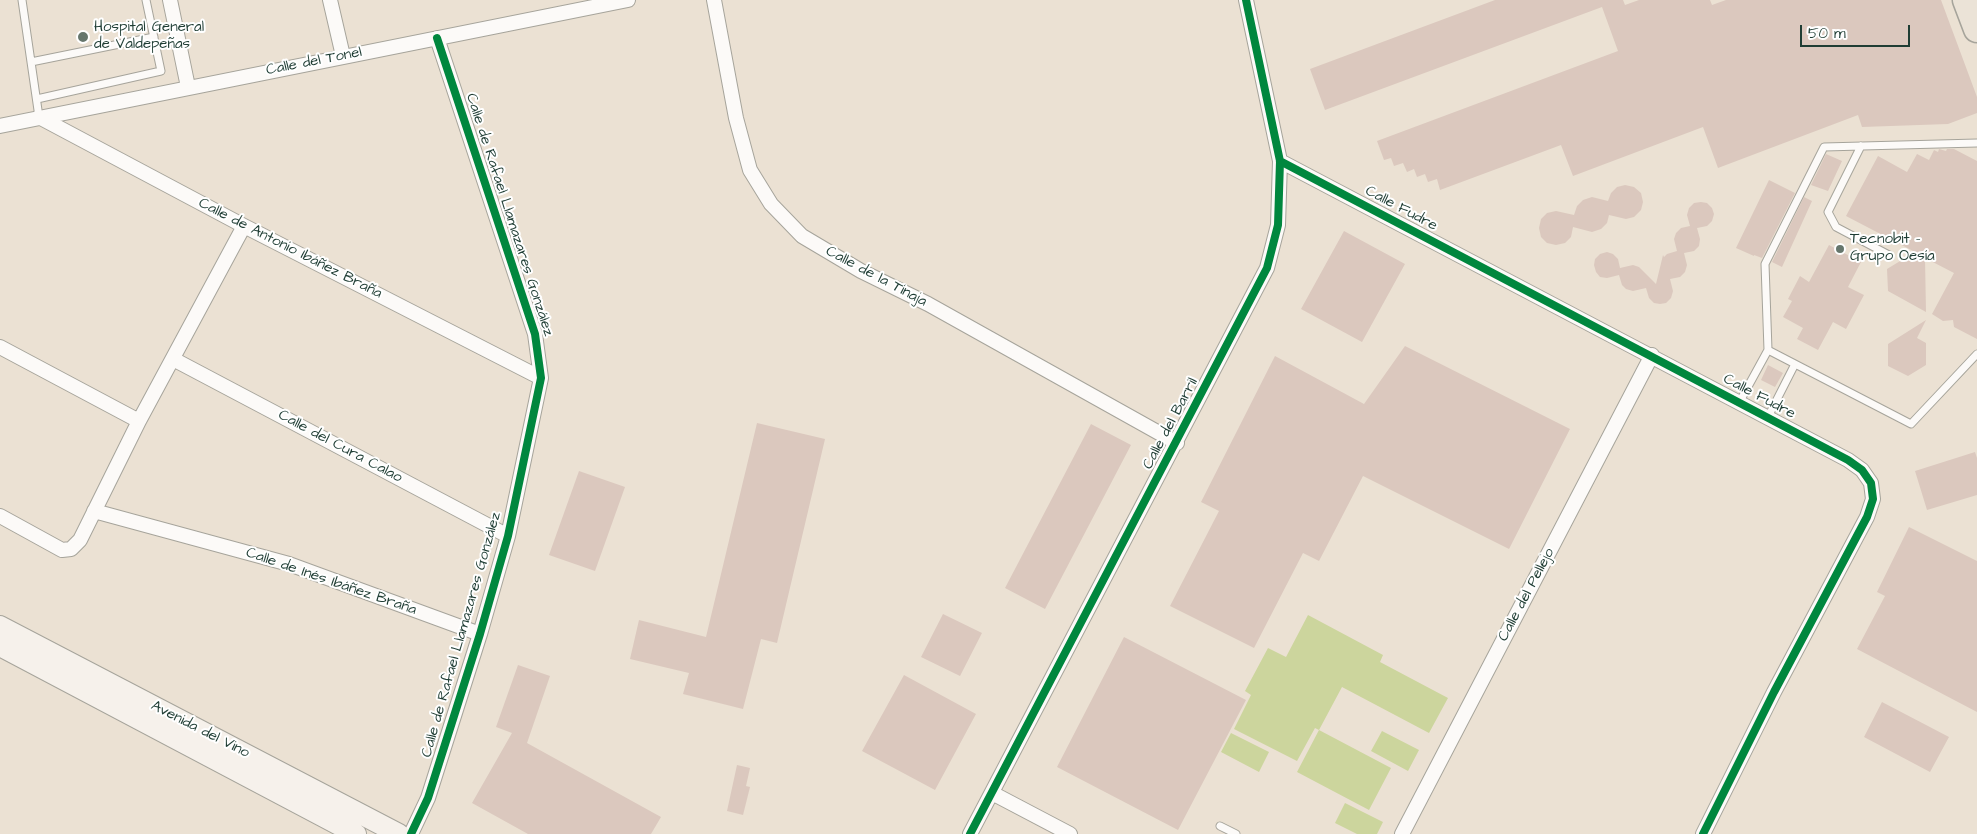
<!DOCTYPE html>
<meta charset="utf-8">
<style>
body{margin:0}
#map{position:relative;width:1977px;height:834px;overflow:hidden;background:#ebe1d3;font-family:"Architects Daughter",sans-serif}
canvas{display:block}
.scale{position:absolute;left:1800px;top:25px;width:110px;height:22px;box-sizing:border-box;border:2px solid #1f3d34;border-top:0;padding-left:6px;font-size:15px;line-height:18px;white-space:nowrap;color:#1f3d34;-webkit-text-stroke:4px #fff;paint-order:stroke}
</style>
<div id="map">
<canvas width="1977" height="834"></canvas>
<div class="scale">50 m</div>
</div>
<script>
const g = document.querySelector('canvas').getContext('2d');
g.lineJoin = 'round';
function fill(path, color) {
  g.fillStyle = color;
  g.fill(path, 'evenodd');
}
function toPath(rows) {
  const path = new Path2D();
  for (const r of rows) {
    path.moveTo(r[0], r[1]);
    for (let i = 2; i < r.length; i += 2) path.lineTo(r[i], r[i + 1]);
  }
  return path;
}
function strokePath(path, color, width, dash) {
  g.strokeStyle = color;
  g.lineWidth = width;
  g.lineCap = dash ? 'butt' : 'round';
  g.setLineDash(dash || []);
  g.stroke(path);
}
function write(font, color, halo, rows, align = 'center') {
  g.font = font + ' "Architects Daughter",sans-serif';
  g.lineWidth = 4;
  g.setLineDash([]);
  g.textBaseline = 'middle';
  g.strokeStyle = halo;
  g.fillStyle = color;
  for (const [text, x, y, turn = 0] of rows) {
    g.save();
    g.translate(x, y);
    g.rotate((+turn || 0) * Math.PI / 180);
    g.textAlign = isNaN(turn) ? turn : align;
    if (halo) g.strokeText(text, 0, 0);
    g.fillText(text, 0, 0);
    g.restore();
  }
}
const green = toPath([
 [1308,615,1383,655,1380,662,1448,698,1429,733,1342,687,1319,730,1391,768,1369,810,1297,772,1319,730,1315,728,1297,761,1234,729,1251,695,1245,691,1268,648,1286,657],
 [1382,731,1419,750,1408,771,1371,751],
 [1231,733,1269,752,1259,772,1221,752],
 [1345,803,1383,822,1377,834,1357,834,1335,823]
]);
const building = toPath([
 [1495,0,1623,0,1625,5,1639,0,1710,0,1712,5,1726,0,1941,0,1977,97,1977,113,1948,124,1862,127,1858,115,1718,168,1703,127,1573,176,1561,145,1440,190,1437,179,1428,182,1425,174,1417,177,1414,169,1407,172,1403,163,1394,166,1391,158,1384,160,1377,141,1618,51,1602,7,1325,110,1310,69],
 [1939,149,1946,151,1947,149,1954,149,1977,161,1977,339,1954,327,1953,320,1943,321,1932,314,1954,273,1925,258,1926,312,1888,291,1887,269,1915,252,1846,216,1878,156,1907,172,1917,154,1929,160,1934,150,1938,152],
 [1826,154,1842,161,1828,191,1811,185],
 [1769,180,1795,193,1762,258,1754,255,1754,256,1736,248],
 [1625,185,1634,187,1641,193,1643,202,1641,210,1634,217,1626,219,1609,215,1607,223,1601,229,1592,232,1573,227,1571,237,1565,243,1556,245,1547,243,1541,237,1539,228,1541,219,1547,213,1556,211,1574,215,1577,206,1583,200,1592,197,1608,201,1611,193,1617,187],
 [1804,197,1812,201,1782,267,1772,262],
 [1701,202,1707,203,1712,208,1714,214,1712,221,1707,226,1697,228,1700,239,1699,246,1694,251,1684,253,1687,265,1685,272,1680,277,1670,279,1673,291,1671,298,1666,303,1660,304,1654,303,1649,298,1646,288,1633,291,1626,289,1622,285,1619,275,1607,278,1600,277,1596,272,1594,265,1595,259,1600,254,1607,252,1613,254,1618,259,1620,268,1633,265,1639,267,1656,284,1663,255,1664,257,1667,254,1677,251,1674,239,1676,233,1681,228,1690,226,1687,215,1689,208,1694,203],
 [1344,231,1405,264,1362,342,1301,309],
 [1829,245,1861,262,1848,287,1864,295,1846,329,1833,322,1818,350,1797,339,1803,328,1783,317,1792,301,1788,299,1800,276,1809,282],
 [1926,320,1917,338,1926,343,1926,365,1908,376,1888,366,1888,344],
 [1405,346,1570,429,1509,549,1363,476,1319,561,1303,553,1254,648,1170,606,1219,511,1201,502,1275,356,1364,404],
 [1768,365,1783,373,1775,387,1761,380],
 [757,423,825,439,777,643,761,639,743,709,683,694,689,673,630,659,639,620,706,637],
 [1091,424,1131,445,1045,609,1005,588],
 [1975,452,1977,458,1977,495,1927,510,1915,471],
 [579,471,625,487,595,571,549,555],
 [1909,527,1977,561,1977,712,1857,649,1885,596,1877,592],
 [943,614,982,633,960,676,921,657],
 [1124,637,1246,700,1178,830,1057,767],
 [518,665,550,676,527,743,661,817,651,834,528,834,472,803,512,733,496,727],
 [904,675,976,714,935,790,862,751],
 [1882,702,1949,737,1930,772,1864,737],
 [737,765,750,768,746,786,750,787,743,815,727,811]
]);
const lane = toPath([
 [22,0,39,117],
 [31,62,154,37],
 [37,99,161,71,146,0],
 [1861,146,1828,212,1836,227,1889,255],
 [1768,350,1911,424,1977,354],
 [1739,403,1768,350,1765,264,1824,147,1977,143],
 [1768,417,1795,364],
 [1220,826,1236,834]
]);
const street = toPath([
 [170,0,188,87],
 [330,0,343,56],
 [714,0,736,118,750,170,771,204,802,236,861,271,928,304,1177,443],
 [39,117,244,226,541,378],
 [0,126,628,0],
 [1280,161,1848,460,1862,470,1871,483,1873,499,1867,517,1774,692,1703,834],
 [0,347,139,421],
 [173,359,508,536],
 [94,511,289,564,480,634],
 [0,516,62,550,71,549,80,540,139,421,244,226],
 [992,793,1070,834],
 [411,834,428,798,480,634,508,536,541,378,535,334,437,38],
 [970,834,1267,268,1278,225,1280,161,1246,0],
 [1402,834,1652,355]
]);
const secondary = toPath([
 [0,626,399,834],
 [0,646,356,834]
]);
const highway = toPath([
 [1966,0,1977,29]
]);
const cycleway = toPath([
 [1280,161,1848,460,1862,470,1871,483,1873,499,1867,517,1774,692,1703,834],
 [411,834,428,798,480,634,508,536,541,378,535,334,437,38],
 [970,834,1267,268,1278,225,1280,161,1246,0]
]);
const markers = [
 [83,37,6,"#66766c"],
 [1840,249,5,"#66766c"]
];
const poiNames = [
 ["Hospital General",94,28],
 ["de Valdepeñas",94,45],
 ["Tecnobit -",1850,240],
 ["Grupo Oesía",1850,257]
];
const streetNames = [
 ["Calle del Tonel",314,62,-11],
 ["Calle Fudre",1401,209,28],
 ["Calle de Rafael Llamazares González",509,215,72],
 ["Calle de Antonio Ibáñez Braña",290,249,27],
 ["Calle de la Tinaja",876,277,28],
 ["Calle Fudre",1759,397,28],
 ["Calle del Barril",1171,424,-62],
 ["Calle del Cura Calao",340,447,28],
 ["Calle de Inés Ibáñez Braña",331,582,19],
 ["Calle del Pellejo",1527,595,-62],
 ["Calle de Rafael Llamazares González",462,635,-74],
 ["Avenida del Vino",200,730,27]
];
fill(green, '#ccd59d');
fill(building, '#dbc8be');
strokePath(lane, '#a6a49b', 9);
strokePath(street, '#a6a49b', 16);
strokePath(secondary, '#a6a49b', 22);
strokePath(highway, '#a6a49b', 29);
strokePath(lane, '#fcfaf8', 7);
strokePath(street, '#fcfaf8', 14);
strokePath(secondary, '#f6f1eb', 20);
strokePath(highway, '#ebe3d7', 26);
strokePath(cycleway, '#00873e', 8);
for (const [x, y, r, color] of markers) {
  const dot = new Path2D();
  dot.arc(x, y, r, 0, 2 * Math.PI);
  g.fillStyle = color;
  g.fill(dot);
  strokePath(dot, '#fff', 2);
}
write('15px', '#1f3d34', '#fff', poiNames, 'left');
write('15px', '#1f3d34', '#fff', streetNames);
</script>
